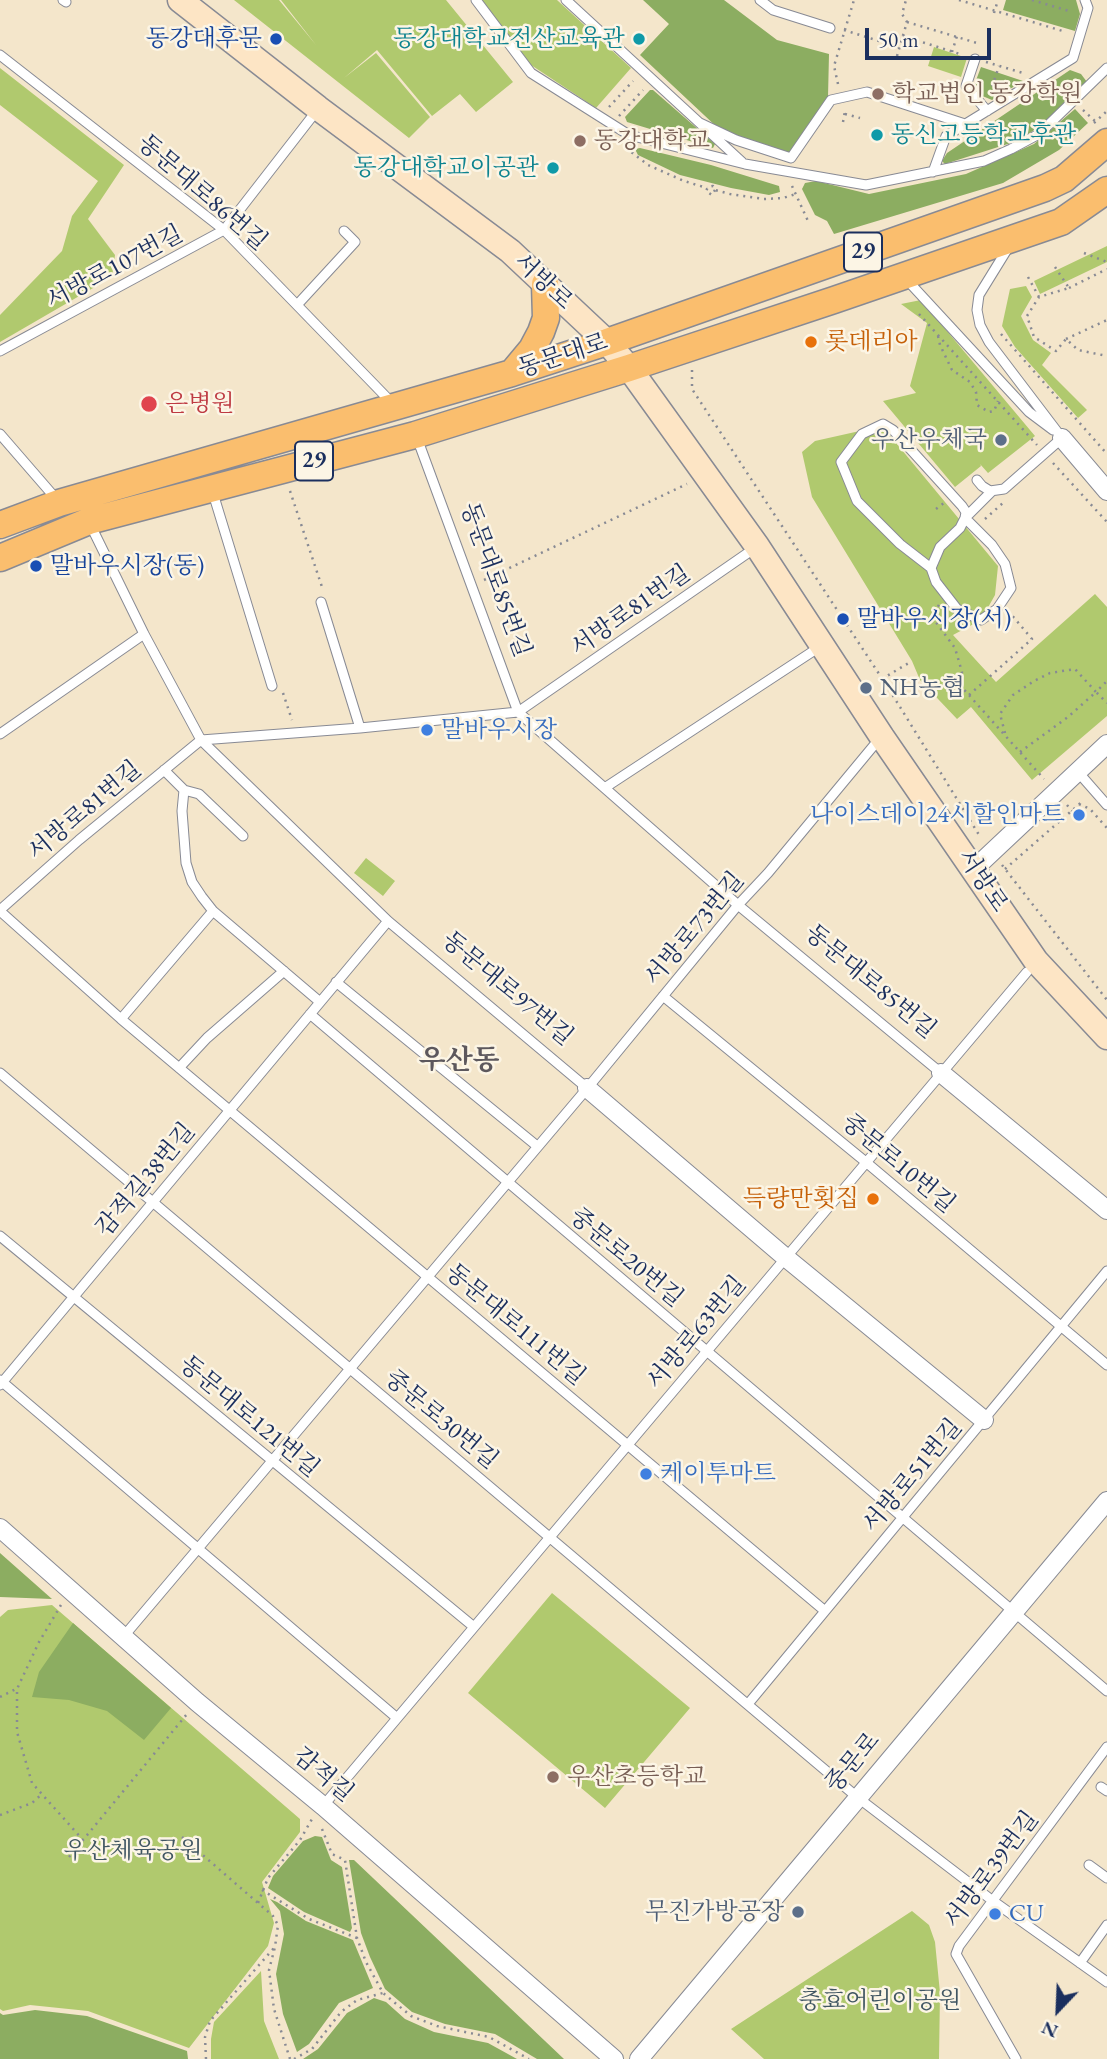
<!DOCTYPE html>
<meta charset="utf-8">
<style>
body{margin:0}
#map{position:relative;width:1107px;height:2059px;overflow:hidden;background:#f4e6cb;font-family:"EB Garamond",serif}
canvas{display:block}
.north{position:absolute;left:1023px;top:1975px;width:70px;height:70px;-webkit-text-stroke:5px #fcf5e5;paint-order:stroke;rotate:203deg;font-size:19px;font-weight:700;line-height:28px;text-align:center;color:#1b2f5e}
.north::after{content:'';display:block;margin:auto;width:24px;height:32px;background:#1b2f5e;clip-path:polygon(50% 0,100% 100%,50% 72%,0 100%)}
.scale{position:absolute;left:865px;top:28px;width:126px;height:32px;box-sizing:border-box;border:4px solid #1b2f5e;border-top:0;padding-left:9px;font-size:21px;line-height:24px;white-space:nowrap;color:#1b2f5e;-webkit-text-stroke:5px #fcf5e5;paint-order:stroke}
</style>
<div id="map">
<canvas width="1107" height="2059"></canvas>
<div class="north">N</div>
<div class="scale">50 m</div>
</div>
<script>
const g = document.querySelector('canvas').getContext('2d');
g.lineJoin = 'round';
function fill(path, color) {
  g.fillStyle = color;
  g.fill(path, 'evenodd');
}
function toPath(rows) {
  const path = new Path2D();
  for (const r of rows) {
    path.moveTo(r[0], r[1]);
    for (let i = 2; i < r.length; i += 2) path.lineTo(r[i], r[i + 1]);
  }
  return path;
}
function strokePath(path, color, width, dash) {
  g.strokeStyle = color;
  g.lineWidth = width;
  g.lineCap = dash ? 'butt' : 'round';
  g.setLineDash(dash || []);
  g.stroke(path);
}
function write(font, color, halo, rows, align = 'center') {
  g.font = font + ' "EB Garamond","Noto Serif KR",serif';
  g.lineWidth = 5;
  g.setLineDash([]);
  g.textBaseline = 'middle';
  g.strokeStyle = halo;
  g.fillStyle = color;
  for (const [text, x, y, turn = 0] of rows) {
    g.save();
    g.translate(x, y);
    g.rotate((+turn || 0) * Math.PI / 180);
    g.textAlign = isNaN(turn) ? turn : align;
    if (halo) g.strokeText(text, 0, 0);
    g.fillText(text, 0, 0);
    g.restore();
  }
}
const green = toPath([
 [234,0,279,0,316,45,281,0,446,0,513,82,476,112,460,94,432,116,377,50,344,78,376,53,430,117,409,138],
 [482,0,557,0,631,68,596,108,531,65],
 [934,47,967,58,961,77,928,66],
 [0,68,124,165,88,219,115,255,112,277,0,342,0,315,62,251,72,216,98,181,0,105],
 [1107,246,1107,262,1040,294,1034,281],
 [1026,286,1032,297,1021,316,1033,340,1051,353,1042,365,1087,410,1078,418,1015,347,1002,326,1010,289],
 [921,300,1035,436,988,473,980,464,981,466,955,487,883,401,916,393,910,386,927,323,901,304],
 [882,426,998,566,995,595,981,620,953,635,996,682,1095,594,1107,607,1107,716,1032,780,971,707,957,719,920,680,912,661,812,497,802,452,815,441],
 [366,858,395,881,383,896,354,873],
 [552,1593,690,1708,605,1808,468,1693],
 [52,1605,300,1819,300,1832,262,1882,274,1923,268,1946,189,2048,88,2011,30,2005,3,2011,0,2009,0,1617,8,1610],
 [912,1911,929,1925,935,1942,940,1993,939,2059,764,2059,731,2029],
 [261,1971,264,2021,279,2059,211,2059,211,2039,214,2022]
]);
const forest = toPath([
 [643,0,724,0,777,40,829,54,828,97,789,153,720,130,640,55,669,24],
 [1006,0,1076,0,1080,14,1075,31,1003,10],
 [981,67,1023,81,992,100,980,95,975,83],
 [1070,70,1081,74,1087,82,1047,122,1017,141,945,164,942,161,947,153],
 [650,90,653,90,715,144,713,148,627,122,625,117],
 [1075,109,1088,123,1059,150,1003,183,834,234,827,221,815,215,802,189,805,183,816,181,869,194,966,174,1034,144],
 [640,148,711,165,779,186,780,192,769,195,731,188,680,175,638,155,635,149],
 [0,1553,52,1599,0,1597],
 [73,1623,171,1708,144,1740,107,1711,69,1700,32,1697,39,1672],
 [315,1836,322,1837,331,1860,342,1867,352,1928,350,1932,304,1912,268,1888,273,1876,303,1841],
 [349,1860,354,1860,564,2059,537,2059,495,2034,445,2024,412,2012,385,1989,370,1957,361,1933],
 [270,1899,277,1902,306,1921,353,1940,373,1988,339,2003,309,2044,297,2052,283,2014,276,1974,284,1934,280,1911],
 [374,1998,386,2002,405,2019,434,2032,488,2043,517,2059,303,2059,318,2049,347,2013],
 [35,2010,87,2016,187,2051,188,2059,0,2059,0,2013,3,2015]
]);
const path = toPath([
 [959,0,1066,32],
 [1032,0,1069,11],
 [994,13,998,0],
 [907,22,977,43],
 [844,30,898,47],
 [903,36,963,55],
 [952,52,957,36],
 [897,56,907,22,902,14,906,0],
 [986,62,1023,73],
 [838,84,834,66,854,0],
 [990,93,999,66],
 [609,107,633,81],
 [1083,110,1096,122],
 [845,114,860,118],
 [619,116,643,90],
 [843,122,845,111],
 [1094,123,1107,111],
 [626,148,648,165,684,181,707,188],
 [792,186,808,221],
 [715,190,712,195,706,191,708,187,713,186,715,190,730,194,764,199,783,198,796,194],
 [1084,253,1107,262],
 [1055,267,1069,288,1039,297,1027,316,1034,337,1056,351,1066,339,1078,350,1107,356],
 [1028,277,1039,297],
 [1069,288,1107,269],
 [919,314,1037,445],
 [1001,334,1107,454],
 [938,336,940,345,952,370,970,382,976,392,977,405,989,412,994,411,998,401],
 [1066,339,1107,320],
 [692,370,692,389,887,686,981,838],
 [1053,463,1107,522],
 [290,491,323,590],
 [936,509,944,503],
 [985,519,1004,502],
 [484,580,687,484],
 [939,605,932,617,955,648,962,672,959,684,1044,779],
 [882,679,912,661],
 [283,693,292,720],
 [969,695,1032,639,1010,613],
 [1005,733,1000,714,1013,695,1034,681,1050,673,1075,669,1096,692,1107,681],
 [1020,752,1068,717,1096,692,1107,703],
 [1079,804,1090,809,1107,828],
 [1067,805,1072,811],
 [1002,865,1107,1000],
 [1005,869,1084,800],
 [61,1605,39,1642,17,1689,17,1732,32,1783,83,1840],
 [0,1697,16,1689],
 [0,1815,32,1803,42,1794],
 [322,1829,332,1854,345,1860,357,1938,366,1962,383,1993,411,2016,437,2026,489,2037,529,2059],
 [182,1837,258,1903],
 [69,1857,187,1714],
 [262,1890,309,1919,357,1938],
 [206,2059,205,2037,210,2021,274,1948],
 [290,2059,274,2009,269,1970,275,1947,278,1925,273,1916,258,1903,268,1878,300,1840,312,1819],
 [294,2059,312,2049,341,2012,357,2000,383,1993]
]);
const lane = toPath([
 [63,0,66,2],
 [476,0,531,73,629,135,745,164,866,185,984,161,1011,149,1039,134,1107,68],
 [566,0,742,162],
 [760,0,773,10,830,28],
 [0,55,224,230,394,405],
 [975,59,966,86,987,111],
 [700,123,736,140,791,158,831,100,867,92,965,124],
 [933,172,946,136,1073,58,1088,8,1085,0],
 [1008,248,979,295,977,310,980,325,989,342,1062,438],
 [907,280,1029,412,1053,430],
 [297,305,355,242,344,231],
 [0,351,224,230,318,109],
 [0,434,58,501],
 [417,438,518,712,738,905,941,1073],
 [977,480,982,486,990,491,1004,489,1062,438],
 [212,490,272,686],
 [89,522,144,634,201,740,388,921,587,1088],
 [931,568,900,544,857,501,841,462,862,434,883,424,893,430,962,506,966,512,965,518,960,528,940,547,931,568,936,582,957,609,981,620,997,609,1011,588,1005,564,992,545,965,518,992,491],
 [321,602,360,728],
 [0,734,144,634],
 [164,770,184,790,182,811,186,863,192,882,202,897,213,911,320,1002],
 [1078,772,1107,805],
 [606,787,821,646],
 [184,790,199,794,243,836],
 [0,910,79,840,201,740,360,728,518,712,755,548],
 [0,911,121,1019,825,1611],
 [336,982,537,1146],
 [663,996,867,1163,1107,1365],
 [310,1014,1107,1691],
 [121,1019,213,911],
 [179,1068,207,1038,284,971],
 [0,1073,857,1797,993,1901,1107,1982],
 [0,1236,474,1627],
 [0,1380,397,1718],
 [0,1385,388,921],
 [124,1636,590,1085,738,905,768,873,880,738],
 [748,1704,1107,1271],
 [1101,1787,1107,1791],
 [323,1806,1027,972],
 [1089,1865,1107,1878],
 [1080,1963,1107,1925],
 [1016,2059,956,1954,959,1946,1107,1747]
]);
const street = toPath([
 [1062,438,1107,491],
 [974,869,1107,744],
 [941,1073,1107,1210],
 [587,1088,785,1257,984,1420],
 [0,1528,197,1702,323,1806,614,2059],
 [639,2059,1107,1501]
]);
const secondary = toPath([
 [180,0,318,108,510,251,607,342,629,368,757,546,882,737,1036,961,1107,1037]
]);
const primary = toPath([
 [512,373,532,349,541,332,546,318,545,284],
 [0,525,59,503,512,373,607,342,1045,188,1064,179,1107,142],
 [0,558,89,521,415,435,629,368,834,300,1061,222,1107,190]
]);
const markers = [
 [276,39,7,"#1a4fb4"],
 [639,39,7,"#0f9aa8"],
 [878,94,7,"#8d6e63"],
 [877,135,7,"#0f9aa8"],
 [580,141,7,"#8d6e63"],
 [553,168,7,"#0f9aa8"],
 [811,342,7,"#e8710a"],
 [149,404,9,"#e0444e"],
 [1001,440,7,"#5c6f8a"],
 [36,566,7,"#1a4fb4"],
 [843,619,7,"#1a4fb4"],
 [866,688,7,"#5c6f8a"],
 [427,730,7,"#3f7fe0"],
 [1079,815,7,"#3f7fe0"],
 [873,1199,7,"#e8710a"],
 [646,1474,7,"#3f7fe0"],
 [553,1777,7,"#8d6e63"],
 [798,1912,7,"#5c6f8a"],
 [995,1914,7,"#3f7fe0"]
];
const shields = [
 [863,252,38],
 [314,461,38]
];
const shieldNames = [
 ["29",863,252],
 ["29",314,461]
];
const transitNames = [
 ["동강대후문",262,39,"right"],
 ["말바우시장(동)",50,566],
 ["말바우시장(서)",857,619]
];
const cultureNames = [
 ["동강대학교전산교육관",625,39],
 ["동신고등학교후관",891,135,"left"],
 ["동강대학교이공관",539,168]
];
const educationNames = [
 ["학교법인 동강학원",892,94],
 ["동강대학교",594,141],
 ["우산초등학교",567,1777]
];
const streetNames = [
 ["동문대로86번길",202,193,41],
 ["서방로107번길",115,268,-28],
 ["서방로",543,282,43],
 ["동문대로",563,356,-18],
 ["동문대로85번길",495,580,70],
 ["서방로81번길",631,611,-35],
 ["서방로81번길",85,811,-40],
 ["서방로",982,881,56],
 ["서방로73번길",695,929,-50],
 ["동문대로85번길",870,982,40],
 ["동문대로97번길",507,989,40],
 ["중문로10번길",898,1164,40],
 ["감적길38번길",146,1180,-50],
 ["중문로20번길",626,1258,40],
 ["동문대로111번길",515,1325,40],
 ["서방로63번길",697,1333,-50],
 ["동문대로121번길",249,1417,40],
 ["중문로30번길",441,1420,40],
 ["서방로51번길",913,1476,-50],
 ["중문로",853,1763,-50],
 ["감적길",323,1775,40],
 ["서방로39번길",992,1870,-53]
];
const foodNames = [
 ["롯데리아",825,342],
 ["득량만횟집",859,1199,"right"]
];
const healthNames = [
 ["은병원",165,404]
];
const serviceNames = [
 ["우산우체국",987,440],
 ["NH농협",880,688,"left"],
 ["무진가방공장",784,1912]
];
const shopNames = [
 ["말바우시장",441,730],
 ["나이스데이24시할인마트",1065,815,"right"],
 ["케이투마트",660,1474],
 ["CU",1009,1914]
];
const parkNames = [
 ["우산체육공원",133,1851],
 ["충효어린이공원",880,2001]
];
const quarterNames = [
 ["우산동",459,1061]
];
fill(green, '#b0c96e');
fill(forest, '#8cad61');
strokePath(lane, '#888a94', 11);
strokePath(street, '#888a94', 20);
strokePath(secondary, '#888a94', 27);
strokePath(primary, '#888a94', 29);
strokePath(path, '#888a94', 2.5, [2, 5]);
strokePath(lane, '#fff', 9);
strokePath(street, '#fff', 18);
strokePath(secondary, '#fde5c5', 24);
strokePath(primary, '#fabe6e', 26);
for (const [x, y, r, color] of markers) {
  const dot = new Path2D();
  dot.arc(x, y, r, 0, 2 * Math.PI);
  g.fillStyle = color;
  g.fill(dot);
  strokePath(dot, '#fcf5e5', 2.5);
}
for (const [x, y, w] of shields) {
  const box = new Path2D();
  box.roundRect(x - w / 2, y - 19.5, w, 39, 5);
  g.fillStyle = '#fcf5e5';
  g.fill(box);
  strokePath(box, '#1b2f5e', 2);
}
write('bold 23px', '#1b2f5e', null, shieldNames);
write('24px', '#164399', '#fcf5e5', transitNames, 'left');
write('24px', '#0d838f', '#fcf5e5', cultureNames, 'right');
write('24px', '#785e54', '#fcf5e5', educationNames, 'left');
write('24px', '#1b2f5e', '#fcf5e5', streetNames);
write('24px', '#c56008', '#fcf5e5', foodNames, 'left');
write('24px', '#be3a42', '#fcf5e5', healthNames, 'left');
write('24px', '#4e5e75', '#fcf5e5', serviceNames, 'right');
write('24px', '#366cbe', '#fcf5e5', shopNames, 'left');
write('24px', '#405662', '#fcf5e5', parkNames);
write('bold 28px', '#5d585d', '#fcf5e5', quarterNames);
</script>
